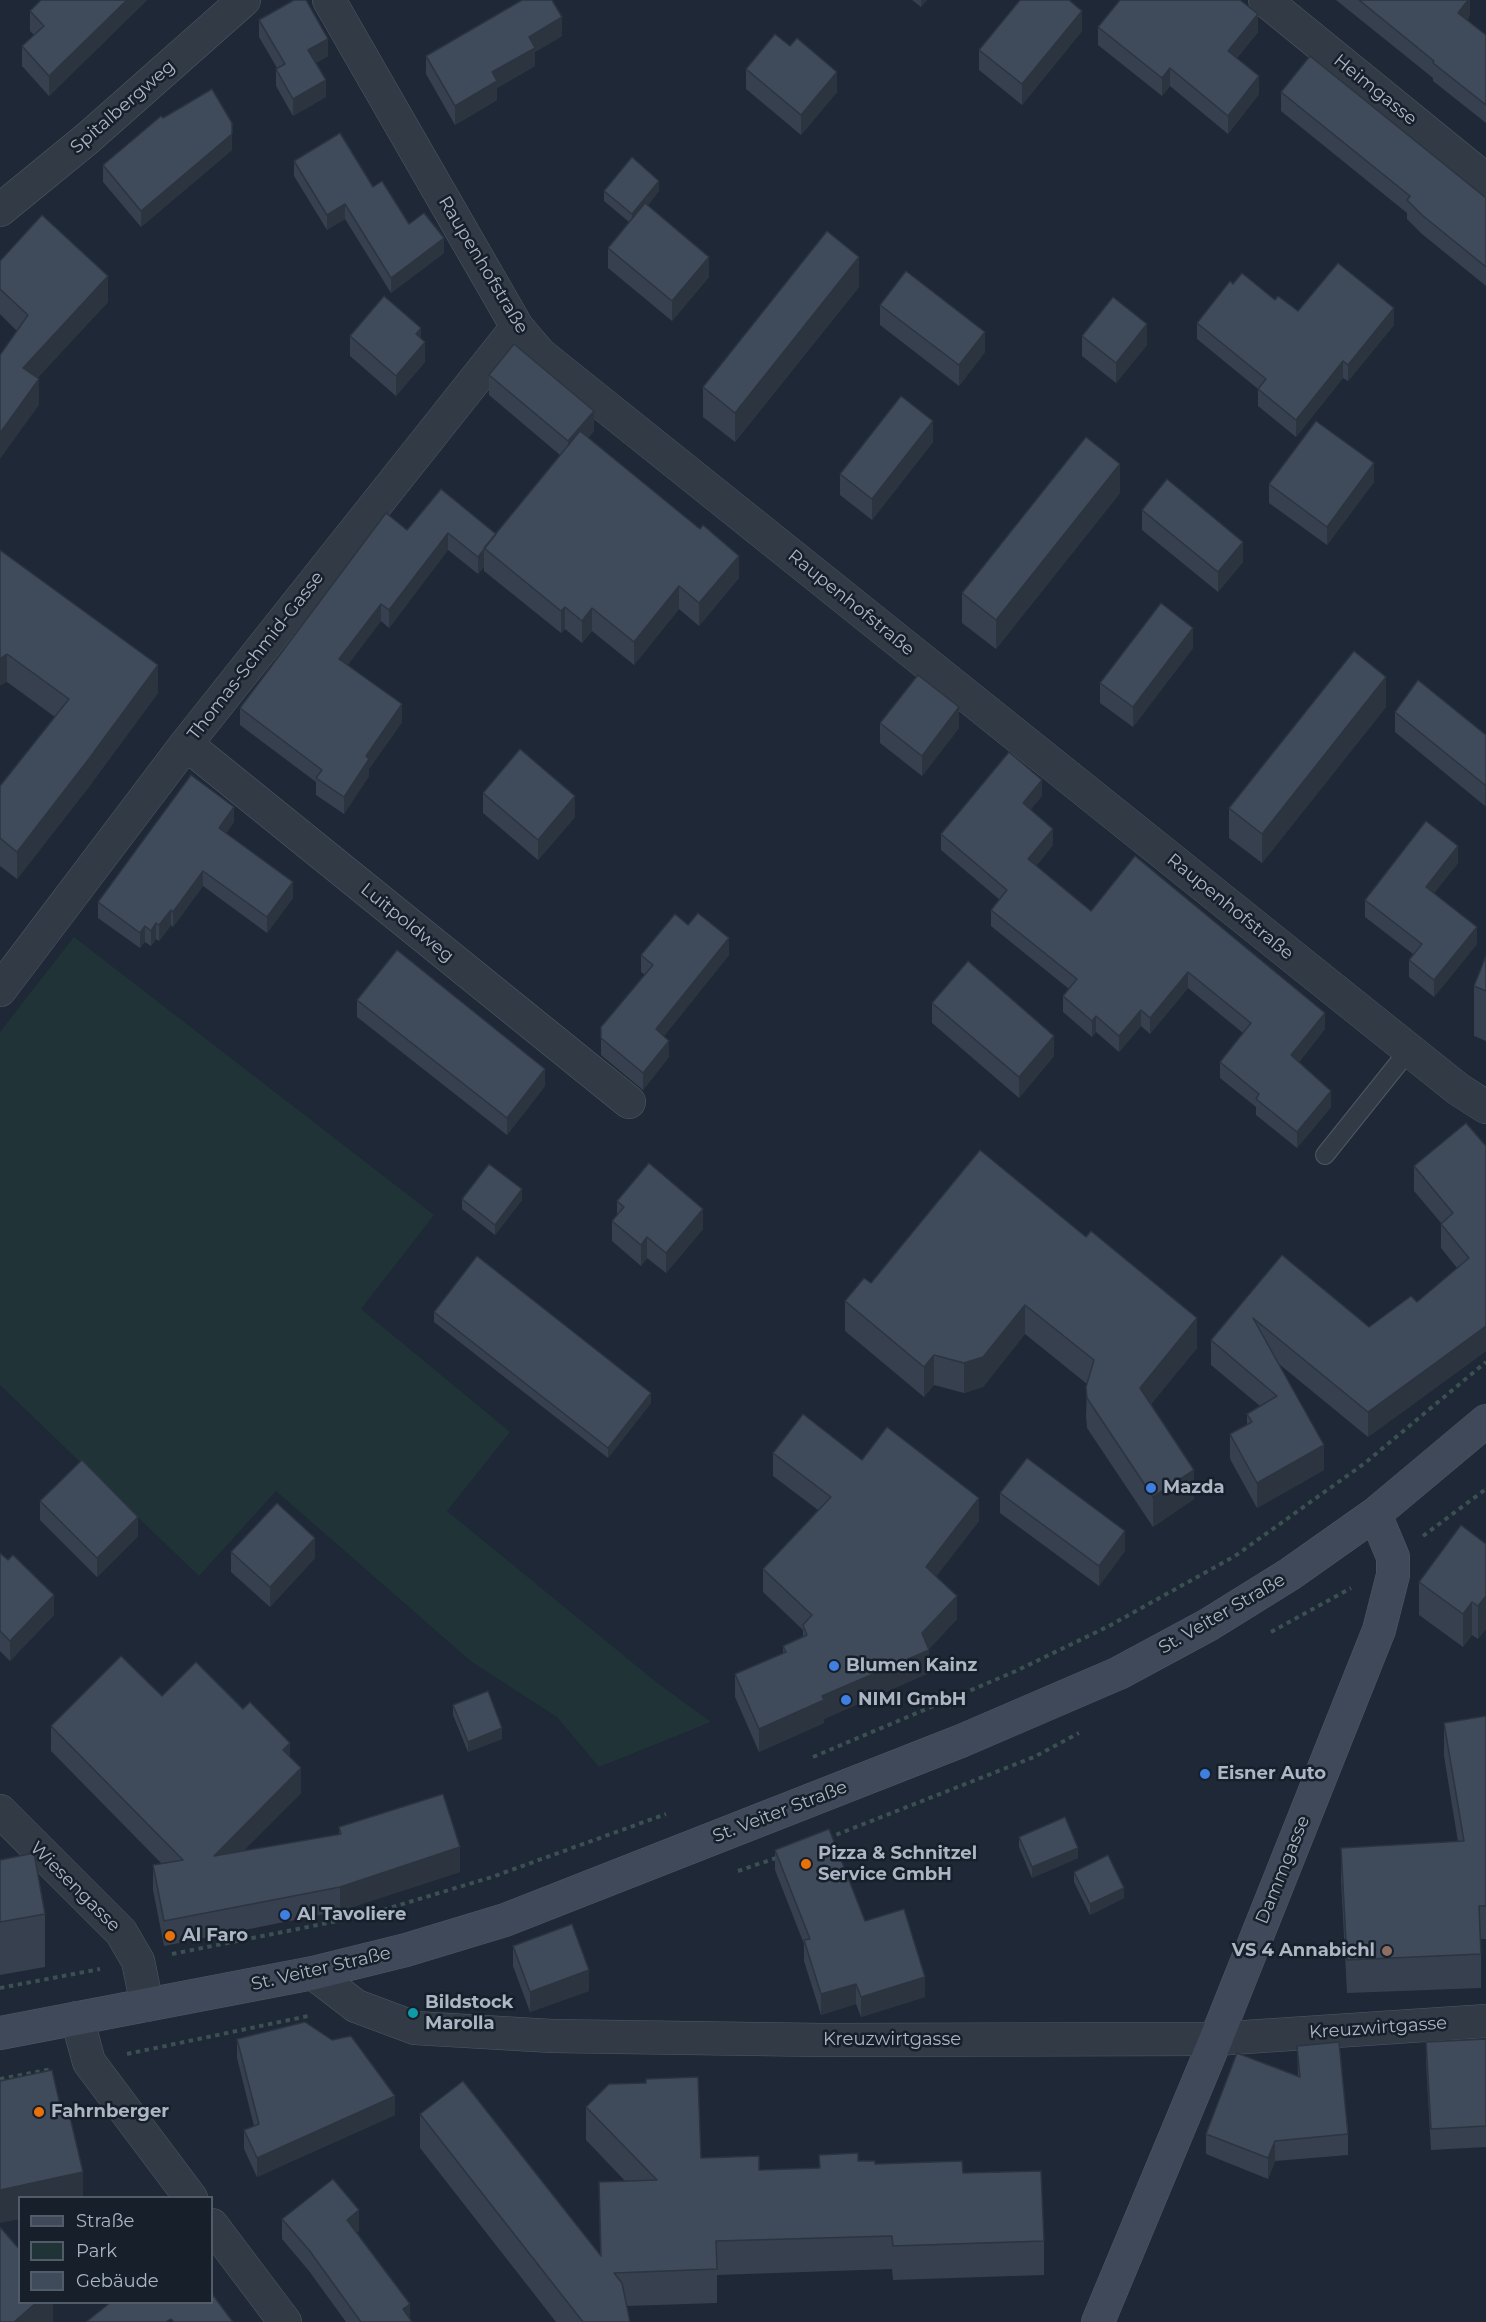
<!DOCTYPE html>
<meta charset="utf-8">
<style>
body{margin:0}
#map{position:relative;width:1486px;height:2322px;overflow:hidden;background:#1e2836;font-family:Montserrat,sans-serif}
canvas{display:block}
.legend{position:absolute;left:18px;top:2196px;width:195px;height:108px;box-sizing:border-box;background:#171f2a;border:2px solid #525b68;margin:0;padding:8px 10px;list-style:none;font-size:18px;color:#abb5c4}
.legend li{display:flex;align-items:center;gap:12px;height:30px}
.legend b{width:30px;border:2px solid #525b68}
</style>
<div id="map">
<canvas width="1486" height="2322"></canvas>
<ul class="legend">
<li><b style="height:8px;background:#3f4959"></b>Straße</li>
<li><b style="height:16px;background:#203437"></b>Park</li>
<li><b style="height:16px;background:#3f4b5b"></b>Gebäude</li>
</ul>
</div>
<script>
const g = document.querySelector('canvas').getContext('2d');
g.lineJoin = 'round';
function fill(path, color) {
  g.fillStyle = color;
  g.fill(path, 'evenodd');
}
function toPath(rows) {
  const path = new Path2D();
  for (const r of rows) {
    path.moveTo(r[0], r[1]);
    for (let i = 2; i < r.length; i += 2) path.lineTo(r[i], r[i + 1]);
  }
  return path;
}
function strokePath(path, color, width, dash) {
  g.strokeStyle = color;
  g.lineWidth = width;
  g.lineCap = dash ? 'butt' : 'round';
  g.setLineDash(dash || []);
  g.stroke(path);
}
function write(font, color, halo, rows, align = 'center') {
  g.font = font + ' Montserrat,sans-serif';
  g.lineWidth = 5;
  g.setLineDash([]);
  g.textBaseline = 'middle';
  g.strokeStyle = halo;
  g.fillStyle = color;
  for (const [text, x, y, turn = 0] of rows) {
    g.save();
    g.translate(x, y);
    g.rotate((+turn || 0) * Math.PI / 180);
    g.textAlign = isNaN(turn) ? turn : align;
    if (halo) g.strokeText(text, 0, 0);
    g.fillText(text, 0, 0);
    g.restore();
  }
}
const green = toPath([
 [74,937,434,1215,361,1309,510,1432,447,1511,656,1682,711,1722,599,1767,557,1717,472,1662,276,1491,199,1576,0,1385,0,1032]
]);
const path = toPath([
 [1423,1536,1486,1489],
 [1271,1632,1351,1588],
 [813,1757,1016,1671,1109,1626,1235,1556,1365,1463,1486,1362],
 [828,1838,1034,1757,1079,1733],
 [738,1871,779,1857],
 [172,1954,363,1916,492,1877,666,1814],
 [0,1988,100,1969],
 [127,2054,308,2016],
 [0,2079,52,2069]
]);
const lane = toPath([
 [1325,1155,1409,1050]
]);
const street = toPath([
 [329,0,517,327,540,354,1458,1089,1486,1107],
 [1265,0,1486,180],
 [0,210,88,138,244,0],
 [186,744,629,1102],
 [0,990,186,744,517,327],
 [0,1811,121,1932,138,1961,147,2005],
 [313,1973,356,2006,415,2028,552,2036,823,2040,1216,2039,1486,2021],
 [77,2018,89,2062,191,2198],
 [212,2225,285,2322]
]);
const secondary = toPath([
 [0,2033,313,1973,406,1950,505,1920,961,1741,1119,1673,1208,1625,1290,1574,1375,1514,1486,1421],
 [1098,2322,1216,2039,1379,1630,1393,1575,1393,1557,1375,1514]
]);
const wall = toPath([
 [147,0,49,96,22,66,22,46,34,35,30,31,30,11],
 [912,0,927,0,921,7],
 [1336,0,1470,0,1470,15,1467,20,1486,35,1486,123,1433,81,1433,78],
 [259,20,328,56,316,63,326,97,293,116,276,86,276,69,277,68,259,37],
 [1098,27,1258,32,1237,58,1259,94,1228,134,1170,86,1162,96,1098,45],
 [1082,31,1022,105,979,70,979,50],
 [562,36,535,52,535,66,497,88,497,100,455,125,426,74,426,56],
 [790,46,837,92,801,135,746,89,746,69],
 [1281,92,1486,198,1486,286,1422,234,1407,219,1407,213,1281,111],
 [163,118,232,150,141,227,103,182,103,165],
 [294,161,373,187,409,224,444,253,391,293,345,219,327,230,294,176],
 [604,191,659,191,648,205,709,277,672,321,608,268,608,248,629,222,604,201],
 [0,261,108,302,37,378,39,405,17,331,0,314],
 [1233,284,1275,300,1298,311,1394,325,1348,381,1343,378,1296,437,1258,406,1258,389,1197,339,1197,323],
 [859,287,735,442,703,417,703,387],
 [880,305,985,352,959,386,880,325],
 [350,336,425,362,396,396,350,356],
 [1082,336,1147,345,1116,383,1082,356],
 [489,375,594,431,588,438,739,578,699,626,679,609,634,665,592,631,582,643,565,629,561,633,484,571,484,567,478,574,448,550,389,628,381,621,347,665,402,722,369,769,369,776,344,814,316,795,316,782,240,725,240,708,407,530,496,534,560,455,489,395],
 [933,442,872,520,840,495,840,474],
 [1374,482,1327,545,1269,503,1269,484],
 [1120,493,996,649,962,623,962,593],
 [1142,510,1243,562,1218,592,1142,530],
 [0,550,158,693,88,788,17,879,0,866,0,786,55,717,7,682],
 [1193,648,1133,727,1100,703,1100,683],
 [1386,707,1262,863,1229,838,1229,808],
 [1395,712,1486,735,1486,804,1485,806,1395,732],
 [880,723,959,728,922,776,880,743],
 [483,793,575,817,538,860,483,813],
 [1042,796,1030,810,1053,845,1036,866,1091,911,1325,1029,1299,1062,1331,1107,1297,1148,1256,1115,1256,1107,1220,1078,1220,1062,1243,1033,1188,988,1150,1034,1141,1026,1119,1052,1096,1032,1092,1037,1063,1012,1063,996,1069,989,991,926,991,910,1000,900,941,850,941,834],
 [234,822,226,833,293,898,267,933,203,886,173,927,171,925,159,941,156,939,151,946,145,942,140,948,98,918,98,902],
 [1458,863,1434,893,1477,944,1434,997,1409,977,1409,960,1413,954,1365,917,1365,900],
 [688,925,729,955,664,1036,669,1057,643,1090,601,1055,601,1027,645,975,641,972,641,955],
 [1486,956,1486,1041,1474,1036,1474,986],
 [357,1000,545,1086,507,1135,357,1017],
 [932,1003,1054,1056,1019,1098,932,1023],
 [1486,1146,1486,1351,1368,1437,1279,1364,1324,1470,1257,1508,1230,1459,1230,1434,1247,1424,1247,1414,1260,1406,1211,1365,1211,1340,1282,1255,1369,1327,1417,1302,1457,1268,1441,1248,1441,1223,1414,1191,1414,1166],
 [980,1150,1197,1348,1151,1404,1194,1499,1153,1527,1087,1428,1086,1416,1087,1384,1025,1334,983,1387,964,1393,934,1385,924,1397,845,1331,845,1301,871,1283],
 [462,1199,522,1200,495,1235,462,1209],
 [617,1201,703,1229,666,1273,647,1258,641,1266,612,1241,612,1221,617,1215],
 [434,1312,651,1403,608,1458,434,1322],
 [773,1453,862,1460,979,1521,936,1576,957,1619,929,1649,929,1673,824,1719,824,1723,759,1752,735,1697,735,1674,783,1654,783,1646,803,1637,803,1630,763,1592,763,1569,818,1510,773,1476],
 [1000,1493,1125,1551,1099,1586,1000,1513],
 [40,1501,138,1536,97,1577,40,1520],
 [1486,1544,1486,1629,1478,1639,1472,1635,1463,1647,1419,1615,1419,1582],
 [231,1552,315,1558,270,1607,231,1572],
 [0,1553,54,1615,10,1661,0,1651],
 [162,1696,243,1709,290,1757,301,1793,243,1851,339,1835,339,1827,460,1872,340,1911,164,1946,153,1890,153,1865,162,1864,51,1751,51,1726],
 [453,1705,502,1739,468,1752,453,1715],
 [1486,1716,1486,1939,1481,1939,1481,1988,1347,1993,1341,1881,1341,1848,1458,1842,1444,1756,1444,1723],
 [1019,1837,1078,1858,1032,1878,1019,1847],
 [775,1850,865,1921,925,1997,861,2017,856,2004,821,2015,804,1961,804,1944,775,1870],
 [0,1860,45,1914,45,1967,0,1975],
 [1074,1872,1124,1898,1090,1915,1074,1882],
 [513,1946,589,1991,530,2012,513,1966],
 [237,2039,395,2115,257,2177,244,2149,244,2130,254,2126,237,2058],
 [1486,2039,1486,2147,1431,2150,1426,2063,1426,2042],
 [1297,2046,1348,2134,1348,2155,1275,2161,1268,2179,1206,2154,1206,2134,1298,2077],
 [586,2107,701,2158,759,2170,819,2168,819,2155,875,2164,963,2173,1044,2241,1044,2275,893,2280,892,2269,717,2275,717,2303,627,2306,630,2322,556,2322,420,2148,420,2114,600,2255,599,2182,625,2181,586,2140],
 [282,2219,359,2231,357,2232,412,2322,346,2322,309,2271,282,2239]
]);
const shadedWall = toPath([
 [127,0,147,0,49,96,49,76],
 [921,0,927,0,921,7],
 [1468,0,1470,0,1470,15,1458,31,1458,13],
 [1082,11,1082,31,1022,105,1022,84],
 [1258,14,1258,32,1228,69,1228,51],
 [562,17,562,36,535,52,535,66,497,88,497,100,455,125,455,106,492,72,529,37],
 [328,39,328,56,308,67,308,50],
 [1170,68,1170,86,1162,96,1162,78],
 [837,72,837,92,801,135,801,115],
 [1259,76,1259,94,1228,134,1228,116],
 [326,80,326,97,293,116,293,99],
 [232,134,232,150,141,227,141,211],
 [659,181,659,191,632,224,632,214],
 [345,204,345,219,327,230,327,215],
 [444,238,444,253,391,293,391,278],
 [709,257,709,277,672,321,672,301],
 [859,257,859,287,735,442,735,413],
 [108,276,108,302,23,394,23,368],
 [1394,308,1394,325,1348,381,1348,365],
 [1147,324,1147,345,1116,383,1116,363],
 [421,328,421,345,425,342,425,362,396,396,396,376,416,334],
 [985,332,985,352,959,386,959,365],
 [1343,361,1343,378,1296,437,1296,420],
 [39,379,39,405,0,459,0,433],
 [594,411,594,431,568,462,568,441],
 [933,421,933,442,872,520,872,499],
 [1374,463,1374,482,1327,545,1327,527],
 [1120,464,1120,493,996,649,996,620],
 [448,533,448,550,389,628,389,610],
 [1243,542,1243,562,1218,592,1218,572],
 [484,549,484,567,478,574,478,557],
 [739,556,739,578,699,626,699,603],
 [679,586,679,609,634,665,634,642],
 [381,604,381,621,339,677,339,659],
 [565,607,565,629,561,633,561,611],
 [592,608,592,631,582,643,582,621],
 [1193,628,1193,648,1133,727,1133,707],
 [7,654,7,682,0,686,0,659],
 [158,665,158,693,88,788,17,879,17,852],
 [1386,677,1386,707,1262,863,1262,834],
 [402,704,402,722,369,769,369,776,344,814,344,797,366,756],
 [959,707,959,728,922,776,922,756],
 [1042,780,1042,796,1023,819,1023,803],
 [1486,784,1486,804,1485,806,1485,785],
 [575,796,575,817,538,860,538,840],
 [234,807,234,822,219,844,219,828],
 [1053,829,1053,845,1028,875,1028,859],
 [1458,846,1458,863,1426,904,1426,887],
 [203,871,203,886,173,927,173,912],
 [293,882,293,898,267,933,267,917],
 [171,910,171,925,159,941,159,925],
 [156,923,156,939,151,946,151,931],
 [145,926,145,942,140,948,140,933],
 [1477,927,1477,944,1434,997,1434,980],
 [729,938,729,955,656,1046,656,1029],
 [1188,972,1188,988,1150,1034,1150,1018],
 [1141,1010,1141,1026,1119,1052,1119,1036],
 [1325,1013,1325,1029,1291,1071,1291,1055],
 [1096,1016,1096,1032,1092,1037,1092,1021],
 [1054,1036,1054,1056,1019,1098,1019,1077],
 [669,1041,669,1057,643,1090,643,1073],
 [545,1069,545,1086,507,1135,507,1118],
 [1331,1091,1331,1107,1297,1148,1297,1132],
 [522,1189,522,1200,495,1235,495,1225],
 [703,1209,703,1229,666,1273,666,1253],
 [647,1237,647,1258,641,1266,641,1245],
 [1025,1305,1025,1334,983,1387,964,1393,964,1363],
 [1197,1318,1197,1348,1140,1418,1140,1388],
 [1486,1326,1486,1351,1368,1437,1368,1412],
 [934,1355,934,1385,924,1397,924,1367],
 [651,1393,651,1403,608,1458,608,1448],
 [1324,1445,1324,1470,1257,1508,1257,1483],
 [1194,1470,1194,1499,1153,1527,1153,1497],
 [979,1498,979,1521,926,1590,926,1567],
 [138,1517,138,1536,97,1577,97,1558],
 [1125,1531,1125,1551,1099,1586,1099,1566],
 [315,1538,315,1558,270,1607,270,1587],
 [54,1595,54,1615,10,1661,10,1641],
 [957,1596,957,1619,927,1651,929,1650,929,1673,824,1719,824,1723,759,1752,759,1729,822,1696,922,1633],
 [1486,1596,1486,1629,1478,1639,1478,1606],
 [1472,1602,1472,1635,1463,1647,1463,1614],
 [502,1728,502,1739,468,1752,468,1742],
 [290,1743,290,1768,283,1750],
 [301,1768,301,1793,214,1881,214,1856],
 [460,1847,460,1872,340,1911,340,1887],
 [1078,1848,1078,1858,1032,1878,1032,1867],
 [1124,1888,1124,1898,1090,1915,1090,1904],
 [589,1970,589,1991,530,2012,530,1992],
 [925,1977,925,1997,861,2017,861,1997],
 [856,1984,856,2004,821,2015,821,1994],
 [395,2096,395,2115,257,2177,257,2158],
 [1275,2141,1275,2161,1268,2179,1268,2158],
 [83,2172,83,2198,20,2198,20,2219,0,2223,0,2190],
 [359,2210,359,2231,347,2240,347,2220],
 [37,2302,53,2302,53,2322,14,2322],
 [410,2304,410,2322,403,2309]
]);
const building = toPath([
 [41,0,127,0,49,76,22,46,44,26,30,11,41,0],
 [294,0,306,0,328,39,308,50,326,80,293,99,276,69,285,64,259,20,294,0],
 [522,0,552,0,562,17,529,37,535,48,492,72,497,81,455,106,426,56,522,0],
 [1020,0,1069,0,1082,11,1022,84,979,50,1020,0],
 [1120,0,1240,0,1258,14,1228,51,1259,76,1228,116,1170,68,1162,78,1098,27,1120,0],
 [1359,0,1468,0,1458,13,1486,35,1486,105,1433,63,1434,61,1359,0],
 [775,34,790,46,797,38,837,72,801,115,746,69,775,34],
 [1310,56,1486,198,1486,267,1422,215,1407,200,1410,196,1281,92,1310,56],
 [212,89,232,123,232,134,141,211,103,165,161,116,163,118,212,89],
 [340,133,373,187,382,181,409,224,424,213,444,238,391,278,345,204,327,215,294,161,340,133],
 [632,157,659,181,632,214,604,191,632,157],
 [645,203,709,257,672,301,608,248,645,203],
 [42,215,108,276,23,368,39,379,0,433,0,355,28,315,0,289,0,261,42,215],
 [827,231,859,257,735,413,703,387,827,231],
 [1338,263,1394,308,1348,365,1343,361,1296,420,1258,389,1266,379,1197,323,1230,281,1233,284,1242,273,1275,300,1278,296,1298,311,1338,263],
 [906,271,985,332,959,365,880,305,906,271],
 [384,296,421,328,416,334,425,342,396,376,350,336,384,296],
 [1113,297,1147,324,1116,363,1082,336,1113,297],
 [514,344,594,411,568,441,489,375,514,344],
 [901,396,933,421,872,499,840,474,901,396],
 [1316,421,1374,463,1327,527,1269,484,1316,421],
 [580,431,700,529,703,525,739,556,699,603,679,586,634,642,592,608,582,621,565,607,561,611,484,548,580,431],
 [1086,437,1120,464,996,620,962,593,1086,437],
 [1167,479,1243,542,1218,572,1142,510,1167,479],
 [441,489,496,534,478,557,448,533,389,610,381,604,339,659,402,704,366,756,369,759,344,797,316,778,322,770,240,708,386,513,407,530,441,489],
 [0,550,158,665,88,760,17,852,0,838,0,786,69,699,7,654,0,659,0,550],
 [1161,603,1193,628,1133,707,1100,683,1161,603],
 [1354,651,1386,677,1262,834,1229,808,1354,651],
 [918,675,959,707,922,756,880,723,918,675],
 [1418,680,1486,735,1486,784,1485,785,1395,712,1418,680],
 [520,749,575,796,538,840,483,793,520,749],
 [1009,752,1042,780,1023,803,1053,829,1028,859,1091,911,1135,856,1325,1013,1291,1055,1331,1091,1297,1132,1256,1099,1259,1094,1220,1062,1251,1023,1188,972,1150,1018,1141,1010,1119,1036,1096,1016,1092,1021,1063,996,1077,979,991,910,1007,890,941,834,1009,752],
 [191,775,234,807,219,828,293,882,267,917,203,871,173,912,171,910,159,925,156,923,151,931,145,926,140,933,98,902,191,775],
 [1426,821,1458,846,1426,887,1477,927,1434,980,1409,960,1422,944,1365,900,1426,821],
 [698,913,729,938,656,1029,669,1041,643,1073,601,1038,601,1027,653,965,641,955,675,914,688,925,698,913],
 [397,950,545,1069,507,1118,357,1000,397,950],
 [1486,956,1486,991,1474,986,1486,956],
 [968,961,1054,1036,1019,1077,932,1003,968,961],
 [1466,1123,1486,1146,1486,1326,1368,1412,1253,1318,1324,1445,1257,1483,1230,1434,1252,1422,1247,1414,1277,1396,1211,1340,1282,1255,1369,1327,1411,1296,1417,1302,1469,1258,1441,1224,1453,1213,1414,1166,1466,1123],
 [980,1150,1086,1237,1091,1231,1197,1318,1140,1388,1194,1470,1153,1497,1087,1398,1086,1387,1094,1360,1025,1305,983,1357,964,1363,934,1355,924,1367,845,1301,864,1278,871,1283,980,1150],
 [649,1163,703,1209,666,1253,647,1237,641,1245,612,1221,624,1207,617,1201,649,1163],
 [489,1164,522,1189,495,1225,462,1199,489,1164],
 [477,1256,651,1393,608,1448,434,1312,477,1256],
 [803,1414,862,1460,887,1427,979,1498,926,1567,957,1596,922,1633,929,1650,822,1696,824,1700,759,1729,735,1674,786,1652,783,1646,807,1635,803,1625,812,1615,763,1569,831,1497,773,1453,803,1414],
 [1027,1458,1125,1531,1099,1566,1000,1493,1027,1458],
 [82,1460,138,1517,97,1558,40,1501,82,1460],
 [277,1503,315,1538,270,1587,231,1552,277,1503],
 [1461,1525,1486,1544,1486,1596,1478,1606,1472,1602,1463,1614,1419,1582,1461,1525],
 [0,1553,8,1560,13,1555,54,1595,10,1641,0,1631,0,1553],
 [121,1656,162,1696,196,1662,243,1709,250,1702,290,1743,283,1750,301,1768,214,1856,341,1834,339,1827,443,1794,460,1847,340,1887,164,1921,153,1865,183,1860,51,1726,121,1656],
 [488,1691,502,1728,468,1742,453,1705,488,1691],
 [1486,1716,1486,1906,1479,1906,1481,1954,1347,1960,1341,1848,1464,1841,1444,1723,1486,1716],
 [1065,1817,1078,1848,1032,1867,1019,1837,1065,1817],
 [829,1829,865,1921,904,1909,925,1977,861,1997,856,1984,821,1994,804,1940,810,1939,775,1850,829,1829],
 [34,1853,45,1914,0,1922,0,1860,34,1853],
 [1108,1855,1124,1888,1090,1904,1074,1872,1108,1855],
 [572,1924,589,1970,530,1992,513,1946,572,1924],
 [305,2022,332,2040,351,2036,395,2096,257,2158,244,2130,259,2124,237,2039,305,2022],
 [1486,2039,1486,2126,1431,2129,1426,2042,1486,2039],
 [1339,2042,1348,2134,1275,2141,1268,2158,1206,2134,1237,2053,1300,2077,1297,2046,1339,2042],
 [52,2070,63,2118,70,2117,83,2172,0,2190,0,2081,52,2070],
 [698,2077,701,2158,759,2156,759,2170,820,2168,819,2155,858,2153,858,2161,875,2161,875,2164,962,2161,963,2173,1041,2171,1044,2241,893,2246,892,2236,716,2241,717,2269,614,2273,622,2283,630,2322,583,2322,420,2114,463,2081,601,2256,599,2182,657,2180,586,2107,609,2084,646,2083,646,2079,698,2077],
 [333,2179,359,2210,347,2220,410,2304,403,2309,412,2322,361,2322,309,2250,282,2219,333,2179],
 [0,2227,20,2250,20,2302,37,2302,14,2322,0,2322,0,2227],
 [212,2294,233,2322,174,2322,171,2319,166,2322,86,2322,111,2302,212,2302,212,2294]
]);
const markers = [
 [1151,1488,6,"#3f7fe0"],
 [834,1666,6,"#3f7fe0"],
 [846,1700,6,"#3f7fe0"],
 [1205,1774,6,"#3f7fe0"],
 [806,1864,6,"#e8710a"],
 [285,1915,6,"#3f7fe0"],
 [170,1936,6,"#e8710a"],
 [1387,1951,6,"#8d6e63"],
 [413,2013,6,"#0f9aa8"],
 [39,2112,6,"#e8710a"]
];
const streetNames = [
 ["Heimgasse",1375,90,39],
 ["Spitalbergweg",123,107,-41],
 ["Raupenhofstraße",483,265,59],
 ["Raupenhofstraße",851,603,39],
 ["Thomas-Schmid-Gasse",256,656,-52],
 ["Raupenhofstraße",1230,907,39],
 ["Luitpoldweg",407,923,39],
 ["St. Veiter Straße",1222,1614,-30],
 ["St. Veiter Straße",780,1812,-21],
 ["Dammgasse",1283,1870,-68],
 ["Wiesengasse",75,1887,45],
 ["St. Veiter Straße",321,1969,-13],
 ["Kreuzwirtgasse",1378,2028,-4],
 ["Kreuzwirtgasse",892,2040]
];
const poiNames = [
 ["Mazda",1163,1488],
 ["Blumen Kainz",846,1666],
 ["NIMI GmbH",858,1700],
 ["Eisner Auto",1217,1774],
 ["Pizza & Schnitzel",818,1854],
 ["Service GmbH",818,1875],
 ["Al Tavoliere",297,1915],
 ["Al Faro",182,1936],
 ["VS 4 Annabichl",1375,1951,"right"],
 ["Bildstock",425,2003],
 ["Marolla",425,2024],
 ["Fahrnberger",51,2112]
];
fill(green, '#203437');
strokePath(lane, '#4f5865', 20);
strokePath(street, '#4f5865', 34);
strokePath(secondary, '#4f5865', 34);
strokePath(path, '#3a5051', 4, [4.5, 4.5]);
strokePath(lane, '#323a46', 18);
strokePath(street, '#323a46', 33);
strokePath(secondary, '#3f4959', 33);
fill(wall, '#36404e');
fill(shadedWall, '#2c3440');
fill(building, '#3f4b5b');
strokePath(building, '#2c3440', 1.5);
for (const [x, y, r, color] of markers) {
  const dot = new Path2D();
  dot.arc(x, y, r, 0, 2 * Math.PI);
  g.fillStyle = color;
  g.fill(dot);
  strokePath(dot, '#171f2a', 2);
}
write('18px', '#abb5c4', '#171f2a', streetNames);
write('bold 18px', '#abb5c4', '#171f2a', poiNames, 'left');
</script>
